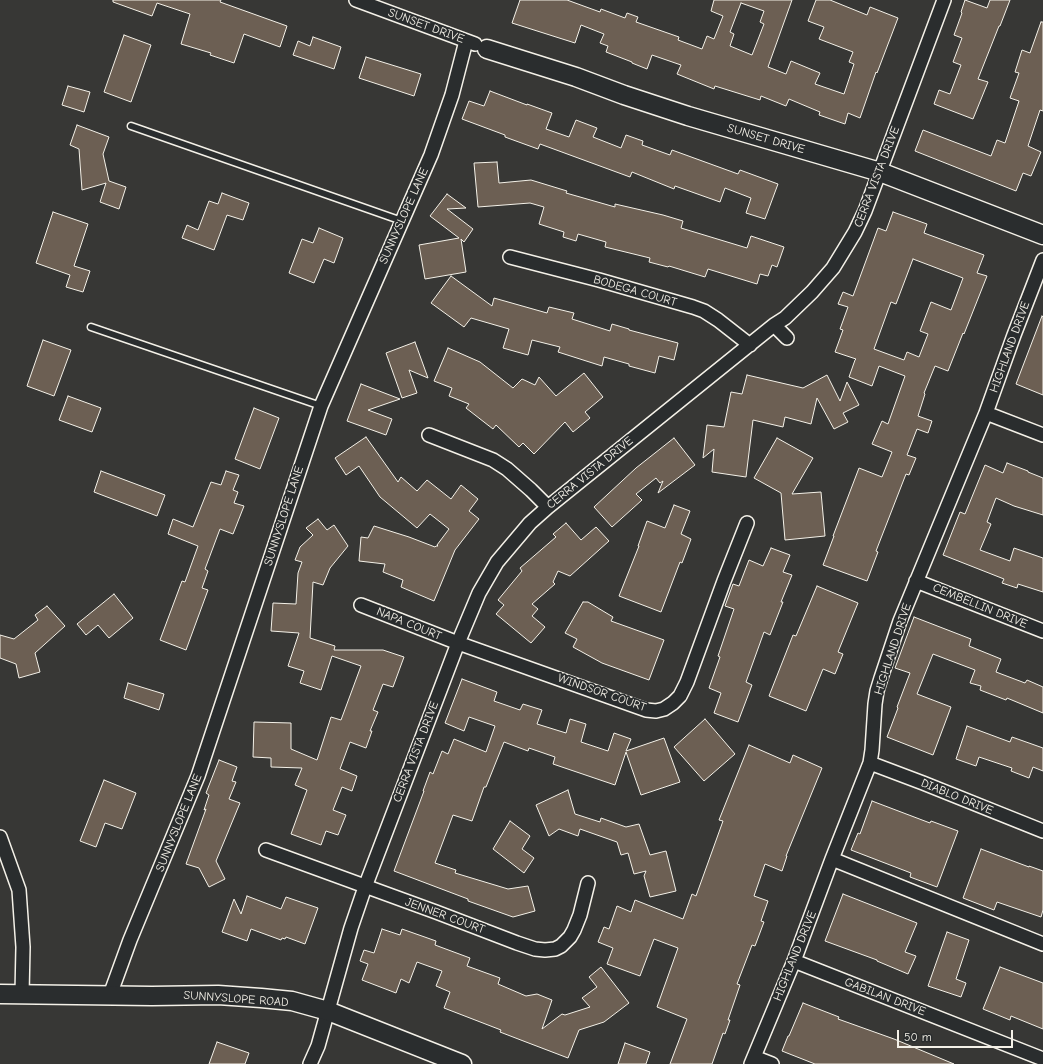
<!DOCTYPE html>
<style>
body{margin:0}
#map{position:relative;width:1043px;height:1064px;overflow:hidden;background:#373735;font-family:"Comic Neue",sans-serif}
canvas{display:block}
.scale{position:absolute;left:897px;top:1030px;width:116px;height:18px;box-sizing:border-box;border:2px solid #f4f1e8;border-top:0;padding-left:5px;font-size:12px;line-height:14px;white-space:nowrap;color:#f4f1e8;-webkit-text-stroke:3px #2a2d2e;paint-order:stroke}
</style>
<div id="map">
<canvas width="1043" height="1064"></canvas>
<div class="scale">50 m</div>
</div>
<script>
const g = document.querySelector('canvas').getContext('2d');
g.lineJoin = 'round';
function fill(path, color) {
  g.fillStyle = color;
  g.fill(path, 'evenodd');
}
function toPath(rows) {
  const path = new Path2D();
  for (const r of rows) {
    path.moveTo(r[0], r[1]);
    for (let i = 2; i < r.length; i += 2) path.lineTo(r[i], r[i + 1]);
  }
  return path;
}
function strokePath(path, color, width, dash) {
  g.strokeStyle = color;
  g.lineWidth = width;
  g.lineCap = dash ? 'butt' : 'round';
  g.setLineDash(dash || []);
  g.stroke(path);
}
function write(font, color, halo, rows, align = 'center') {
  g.font = font + ' "Comic Neue",sans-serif';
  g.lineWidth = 3.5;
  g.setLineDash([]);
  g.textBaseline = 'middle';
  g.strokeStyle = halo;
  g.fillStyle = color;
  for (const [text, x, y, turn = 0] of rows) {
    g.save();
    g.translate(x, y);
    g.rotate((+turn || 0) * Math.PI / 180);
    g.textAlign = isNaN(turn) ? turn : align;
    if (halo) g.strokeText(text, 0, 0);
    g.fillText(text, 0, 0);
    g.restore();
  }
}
const building = toPath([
 [113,0,221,0,220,2,287,26,280,47,244,34,234,63,210,55,211,53,181,44,190,14,157,3,152,16,113,2,113,0],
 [520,0,567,0,600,12,601,9,625,18,627,13,638,17,636,22,679,37,678,40,702,49,707,36,714,39,723,16,711,11,714,0,792,0,768,67,786,74,791,61,820,73,815,84,844,94,854,64,849,62,853,52,819,39,824,27,808,21,816,0,830,0,867,15,870,7,898,18,877,73,876,72,860,118,848,113,845,124,819,115,820,112,789,99,786,106,761,96,760,100,715,86,714,89,677,74,681,65,652,55,647,69,632,63,632,62,606,52,608,46,600,43,604,34,581,25,575,43,512,23,520,0],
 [741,3,764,11,760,22,764,24,752,55,730,46,734,34,730,32,741,3],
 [965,0,987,8,990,0,1010,0,1000,26,999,26,978,79,988,82,973,119,934,104,939,90,950,94,961,65,953,62,962,38,954,35,962,13,961,12,965,0],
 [1041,22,1043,22,1043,111,1040,110,1028,146,1041,152,1031,176,1023,173,1016,191,915,151,923,130,991,156,997,140,1005,143,1019,101,1010,98,1019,73,1015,72,1022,50,1030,53,1041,22],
 [124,35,151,45,131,102,104,92,124,35],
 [313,37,341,47,334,69,293,55,298,41,310,46,313,37],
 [366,57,421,74,414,96,359,78,366,57],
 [68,86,90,92,84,112,62,105,68,86],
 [490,91,527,105,527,104,552,113,546,129,569,137,576,120,597,128,593,137,621,148,626,135,643,141,642,145,670,155,672,150,738,174,740,170,778,184,765,219,746,213,751,198,725,188,720,202,675,186,674,189,632,172,630,177,540,144,538,149,505,137,505,135,462,119,469,101,484,106,490,91],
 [77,125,109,137,103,154,109,181,126,187,119,209,100,202,106,183,82,190,79,149,70,145,77,125],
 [497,162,499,183,531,180,567,191,566,193,615,207,615,204,663,215,683,221,681,228,747,248,751,236,784,247,777,267,772,265,768,276,760,274,757,284,708,269,705,277,669,266,668,267,649,262,650,258,605,247,606,242,578,234,576,241,563,237,564,232,539,224,544,207,530,203,478,207,474,163,497,162],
 [222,193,249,203,243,220,227,215,214,250,182,238,187,225,198,230,209,201,218,204,222,193],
 [447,194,466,208,447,209,473,229,464,242,461,239,466,272,425,279,419,245,459,238,430,216,447,194],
 [53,212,88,224,74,266,90,271,83,292,66,287,70,275,36,263,53,212],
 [893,212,927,224,924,233,984,255,977,273,987,276,964,334,963,333,948,371,935,366,924,393,925,394,918,416,932,421,928,433,917,429,907,455,916,458,909,475,906,474,876,551,878,552,867,581,823,565,834,536,833,536,859,468,882,477,892,452,872,444,882,421,888,424,905,376,879,366,872,386,849,377,855,360,856,359,835,352,843,330,840,329,848,307,838,304,843,292,853,296,878,228,886,231,893,212],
 [913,259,963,278,951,310,931,302,920,331,928,334,919,357,907,352,904,360,874,349,891,302,896,304,913,259],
 [319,228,343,238,334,263,324,259,314,283,289,273,302,239,313,243,319,228],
 [451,276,492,306,494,298,547,313,549,307,574,313,572,319,610,331,612,324,629,329,629,330,678,343,674,360,659,356,655,373,629,366,629,364,604,357,602,366,558,352,560,347,532,340,528,355,503,348,509,329,471,318,464,327,431,303,451,276],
 [1042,316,1043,317,1043,395,1016,384,1042,316],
 [43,340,71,350,54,396,27,386,43,340],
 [415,342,428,378,409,370,417,393,402,398,386,353,415,342],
 [448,348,480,362,513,388,522,379,535,385,539,377,556,396,584,373,603,397,585,412,590,418,573,432,565,422,534,454,523,443,519,447,496,425,493,429,466,408,469,404,449,396,452,388,434,381,448,348],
 [747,375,803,388,827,375,840,401,847,382,859,405,843,413,848,422,834,429,817,398,811,424,785,417,783,427,753,420,746,477,712,472,714,449,703,458,707,425,724,427,731,392,742,394,747,375],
 [361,384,400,399,368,410,392,419,386,435,347,421,361,384],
 [68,396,101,408,92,432,59,420,68,396],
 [254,408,279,418,260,469,235,459,254,408],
 [366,437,398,482,401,477,417,491,427,480,451,499,461,485,478,499,469,511,479,519,455,550,434,601,401,587,403,580,383,572,385,564,359,561,361,537,368,538,374,526,409,537,435,547,436,546,438,546,437,545,449,529,430,514,417,528,380,497,359,466,346,475,335,458,366,437],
 [674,438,695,465,658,493,663,481,660,483,656,478,636,494,642,500,612,527,594,507,636,468,674,438],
 [777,438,813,458,792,494,821,492,825,536,785,540,781,493,754,478,777,438],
 [1007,463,1028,471,1028,472,1043,478,1043,515,1014,506,996,498,987,522,991,524,980,550,1010,561,1014,548,1043,558,1043,592,1018,584,1017,588,1002,583,1004,579,943,555,960,512,965,514,985,465,1003,473,1007,463],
 [101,471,165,495,157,516,94,492,101,471],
 [226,471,239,475,233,490,238,492,234,503,244,506,233,534,220,529,205,569,208,571,202,588,208,590,186,650,160,640,182,581,185,582,198,546,168,534,173,519,193,527,211,482,221,485,226,471],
 [674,505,690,511,681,534,691,539,682,563,680,562,661,612,619,596,639,546,638,546,647,521,665,528,674,505],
 [318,519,327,530,334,525,348,546,330,568,323,585,313,582,310,638,335,646,334,650,383,650,404,657,393,687,383,684,373,710,378,712,370,731,372,731,366,748,350,742,340,769,357,776,352,791,342,787,333,810,346,815,338,835,326,831,321,845,291,834,307,790,295,785,302,768,271,767,271,758,253,757,254,722,291,723,291,749,317,760,331,717,341,720,361,666,332,656,321,690,300,683,304,671,288,666,299,633,271,631,273,603,296,604,298,573,302,562,295,560,300,547,313,535,306,528,318,519],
 [566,523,581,540,596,527,609,541,570,576,558,571,553,582,555,584,532,604,538,609,532,616,545,627,531,643,496,614,504,605,498,600,522,571,520,568,556,537,553,534,566,523],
 [771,548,790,555,783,572,792,575,781,602,783,602,770,635,764,632,746,682,752,685,738,722,714,713,721,693,709,688,720,657,718,656,734,609,725,606,733,584,739,586,749,560,763,566,771,548],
 [817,586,858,603,838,652,843,654,835,674,823,669,806,711,769,696,793,635,796,636,817,586],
 [114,594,133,618,109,638,98,625,86,635,77,624,114,594],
 [583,602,588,602,613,617,611,621,664,640,649,680,602,663,573,647,577,639,565,633,583,602],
 [47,606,65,626,35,653,40,672,19,678,16,664,0,658,0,635,14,639,38,620,35,615,47,606],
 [914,617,971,639,969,646,1001,659,996,672,1025,683,1027,680,1043,687,1043,713,1007,698,1006,700,980,690,981,686,970,683,975,670,933,654,917,694,951,707,933,755,887,737,898,708,897,707,910,673,895,668,914,617],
 [462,679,497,692,494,701,520,710,523,704,542,710,537,724,566,733,570,719,586,724,581,742,608,751,614,733,631,739,626,751,664,738,680,782,641,795,626,752,615,785,553,764,555,757,529,748,528,751,504,742,486,787,484,787,472,821,453,815,435,863,456,870,455,873,508,889,528,886,535,911,513,917,468,901,468,899,394,871,424,791,423,791,430,772,433,774,442,751,448,754,454,739,486,752,495,726,469,717,464,731,445,723,462,679],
 [128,683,164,694,159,710,124,698,128,683],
 [705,719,735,754,704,781,674,747,705,719],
 [967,726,1010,742,1012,737,1043,748,1043,771,1033,767,1029,778,1011,771,1012,768,979,757,976,766,956,759,967,726],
 [749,745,790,763,793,755,822,768,786,856,787,856,782,871,765,864,754,896,768,901,761,921,764,922,755,946,752,945,737,984,740,985,728,1020,730,1020,725,1034,723,1033,712,1064,670,1064,687,1019,657,1007,678,948,654,939,640,976,607,964,613,948,598,942,604,927,609,929,617,906,631,912,635,900,683,919,692,894,696,896,723,821,719,820,749,745],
 [219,760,237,767,232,781,236,782,229,799,240,803,216,861,225,879,209,887,199,868,186,864,206,809,204,810,209,795,206,793,219,760],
 [104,780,136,793,122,829,105,823,96,847,80,841,104,780],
 [568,790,575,814,600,822,601,818,626,827,639,824,650,855,666,851,676,891,650,897,644,876,646,871,634,874,628,853,621,855,617,842,580,829,578,836,559,829,549,836,536,805,568,790],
 [872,801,930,823,931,821,958,831,937,887,910,877,911,873,851,850,858,833,860,834,872,801],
 [510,821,530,836,522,849,534,858,524,873,493,849,510,821],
 [981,849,1029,867,1029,866,1043,871,1043,910,1041,917,997,902,994,910,963,898,981,849],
 [843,894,917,923,905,952,916,956,908,974,877,961,877,960,825,941,843,894],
 [247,896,281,909,286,897,318,908,305,944,286,937,285,939,282,938,281,940,251,929,247,941,222,932,234,899,241,914,247,896],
 [382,929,400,935,402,929,436,941,435,945,470,958,467,966,500,978,498,984,526,996,537,994,552,1000,542,1029,562,1014,565,1015,590,1007,582,998,597,987,589,977,601,967,629,1003,604,1022,579,1030,568,1058,526,1042,500,1032,501,1030,444,1008,450,992,436,986,442,971,417,962,409,983,401,979,396,993,362,980,368,964,360,961,364,950,374,953,382,929],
 [947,932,969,940,956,979,966,983,961,997,928,986,947,932],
 [1000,967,1043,983,1043,1029,1011,1016,1010,1020,983,1009,1000,967],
 [803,1003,839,1017,838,1019,894,1039,954,1064,815,1064,782,1051,788,1036,789,1036,803,1003],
 [217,1042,249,1053,245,1064,209,1064,217,1042],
 [625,1043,650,1052,646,1064,618,1064,625,1043]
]);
const lane = toPath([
 [131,126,402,221],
 [91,327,321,406]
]);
const street = toPath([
 [356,0,475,44],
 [510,257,599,280,693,307,704,311,718,320,750,345],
 [774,325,787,338],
 [986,413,1043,435],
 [429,435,493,460,507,469,531,490,548,507],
 [916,581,1043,631],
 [361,605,458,643,646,710,656,711,664,709,673,703,680,696,687,682,724,581,747,523],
 [870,763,923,783,1043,831],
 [0,837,19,890,23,947,22,994],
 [266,850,436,912,517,943,535,949,545,950,555,949,561,946,570,937,574,930,580,915,588,883],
 [832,859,1043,944],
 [794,961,1043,1059],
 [110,995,130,940,198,776,321,406,431,155,452,95,466,41],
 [754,1057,772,1064],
 [310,1064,318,1046,351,928,365,887,458,643,479,593,497,562,530,523,548,507,774,325,785,318,812,292,833,268,855,232,865,211,944,0],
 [751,1064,794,961,832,859,870,763,872,750,875,704,877,691,881,678,900,621,986,413,1014,335,1043,260]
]);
const secondary = toPath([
 [487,49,576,77,624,95,688,116,880,172,1043,235],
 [0,994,152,996,218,995,261,998,292,1001,328,1011,462,1064]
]);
const streetNames = [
 ["SUNSET DRIVE",426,26,20],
 ["SUNSET DRIVE",766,139,16],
 ["CERRA VISTA DRIVE",877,177,-69],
 ["SUNNYSLOPE LANE",404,216,-66],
 ["BODEGA COURT",635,291,16],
 ["HIGHLAND DRIVE",1010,347,-70],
 ["CERRA VISTA DRIVE",590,473,-39],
 ["SUNNYSLOPE LANE",284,516,-72],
 ["CEMBELLIN DRIVE",980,606,22],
 ["NAPA COURT",409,624,22],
 ["HIGHLAND DRIVE",893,649,-72],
 ["WINDSOR COURT",602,693,19],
 ["CERRA VISTA DRIVE",416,752,-69],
 ["DIABLO DRIVE",957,797,22],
 ["SUNNYSLOPE LANE",179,823,-68],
 ["JENNER COURT",445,916,20],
 ["HIGHLAND DRIVE",795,956,-68],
 ["GABILAN DRIVE",885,997,21],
 ["SUNNYSLOPE ROAD",236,999,4]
];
fill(building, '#6c5f53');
strokePath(building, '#f4f1e8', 1);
strokePath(lane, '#f4f1e8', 9);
strokePath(street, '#f4f1e8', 16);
strokePath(secondary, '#f4f1e8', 21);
strokePath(lane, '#2a2d2e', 6);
strokePath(street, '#2a2d2e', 13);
strokePath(secondary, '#2a2d2e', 18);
write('12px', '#f4f1e8', '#2a2d2e', streetNames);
</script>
